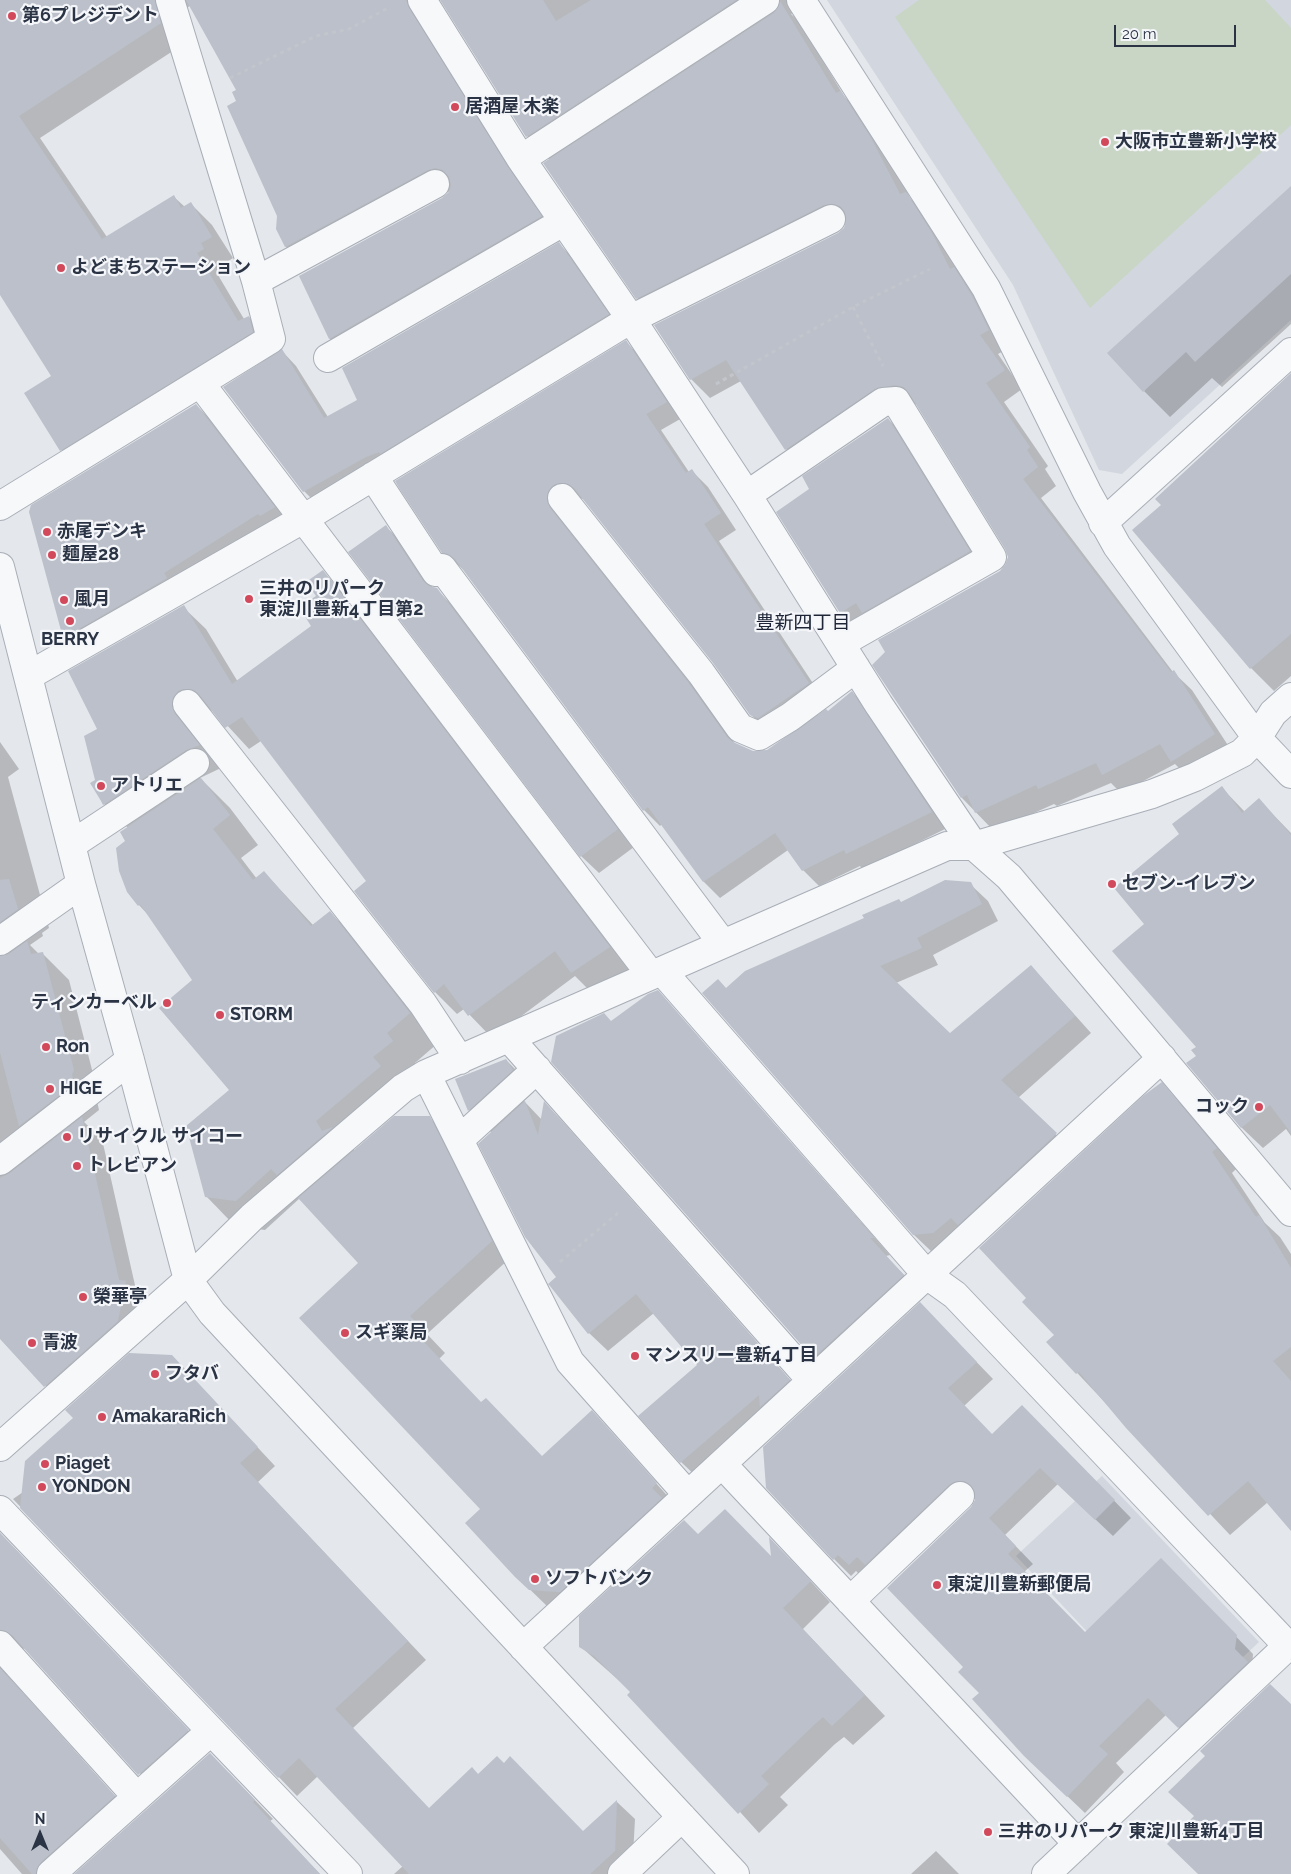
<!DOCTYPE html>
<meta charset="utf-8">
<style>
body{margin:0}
#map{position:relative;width:1291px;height:1874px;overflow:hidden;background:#e4e7ec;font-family:Raleway,sans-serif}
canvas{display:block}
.north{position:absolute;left:15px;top:1809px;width:50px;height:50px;-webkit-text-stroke:4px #f4f6f9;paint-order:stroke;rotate:0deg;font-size:14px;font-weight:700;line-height:20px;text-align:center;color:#2b3445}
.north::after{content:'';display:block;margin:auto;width:18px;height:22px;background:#2b3445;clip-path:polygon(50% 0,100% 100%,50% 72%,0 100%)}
.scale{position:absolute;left:1114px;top:25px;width:122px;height:22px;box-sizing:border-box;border:2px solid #2b3445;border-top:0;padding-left:6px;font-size:15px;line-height:18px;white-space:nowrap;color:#2b3445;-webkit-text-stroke:4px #f4f6f9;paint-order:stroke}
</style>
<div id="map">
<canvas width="1291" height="1874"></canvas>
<div class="north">N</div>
<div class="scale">20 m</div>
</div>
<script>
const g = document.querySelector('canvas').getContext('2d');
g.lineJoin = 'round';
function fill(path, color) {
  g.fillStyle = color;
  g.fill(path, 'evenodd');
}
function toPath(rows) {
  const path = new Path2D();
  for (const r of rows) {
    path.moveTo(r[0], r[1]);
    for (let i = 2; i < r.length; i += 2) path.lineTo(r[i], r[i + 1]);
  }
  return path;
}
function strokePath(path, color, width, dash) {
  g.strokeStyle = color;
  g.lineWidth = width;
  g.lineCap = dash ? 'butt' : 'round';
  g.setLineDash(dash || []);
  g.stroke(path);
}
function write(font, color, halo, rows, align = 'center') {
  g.font = font + ' Raleway,"Noto Sans JP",sans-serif';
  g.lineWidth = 4.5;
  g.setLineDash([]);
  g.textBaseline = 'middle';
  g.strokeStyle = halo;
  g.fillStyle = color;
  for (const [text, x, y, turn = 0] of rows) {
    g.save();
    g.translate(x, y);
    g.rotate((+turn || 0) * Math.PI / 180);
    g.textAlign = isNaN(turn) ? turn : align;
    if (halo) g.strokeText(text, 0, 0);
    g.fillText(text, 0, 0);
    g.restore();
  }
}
const built = toPath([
 [827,0,1291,0,1291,320,1122,474,1099,470,1013,285],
 [1102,1476,1259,1642,1173,1723,1016,1556]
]);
const green = toPath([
 [919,0,1265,0,1291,28,1291,125,1090,308,895,17]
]);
const shadow = toPath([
 [0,0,409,0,562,238,351,360,330,339,300,276,443,199,450,191,308,268,286,247,278,229,278,215,238,102,238,90,190,6,180,11,182,45,40,138,107,237,174,197,185,207,191,204,212,225,233,258,222,265,225,271,218,275,244,319,249,317,270,338,274,356,282,351,296,366,328,417,359,400,559,244,574,259,623,330,319,506,304,491,263,360,83,471,61,450,53,376,0,293],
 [441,0,793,0,793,13,791,14,799,21,844,96,859,111,889,158,910,198,924,212,950,253,962,276,972,287,1007,349,998,354,1022,389,1004,402,1048,466,1045,469,1056,486,1041,498,1173,672,1192,690,1233,753,1191,780,1175,764,1121,793,1111,783,1057,806,1054,804,994,831,962,798,1000,572,1006,566,1009,557,1006,548,918,404,893,407,804,468,786,449,741,381,710,398,691,379,845,229,847,222,656,317,637,298,550,160,527,136],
 [1291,187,1291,324,1222,387,1212,378,1170,417,1144,391],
 [626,342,642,358,682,418,661,430,689,472,692,471,708,487,736,530,719,541,824,700,768,731,751,715,714,663,584,499,577,498,562,517,565,525,704,700,736,745,753,752,767,751,828,712,852,692,867,708,947,828,863,870,860,866,819,886,803,870,788,850,720,898,704,882,662,824,660,826,644,810,465,571,443,552],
 [1291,375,1291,676,1274,691,1251,668,1133,530,1162,505],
 [196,405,216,425,294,528,84,657,64,637,30,512],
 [888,419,898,429,980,562,851,623,841,612,810,490],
 [386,527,404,544,433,588,436,589,454,607,634,847,599,873,581,856],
 [323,572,345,594,631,970,594,995,575,976,492,1038,464,1009,457,1014,435,992,368,881,261,741,249,749,214,711,208,710,221,768,200,778,230,808,258,845,241,858,257,879,264,872,313,925,330,912,358,941,438,1043,415,1063,421,1070,350,1146,355,1151,429,1117,447,1135,509,1259,427,1334,445,1353,439,1359,482,1404,542,1458,592,1412,673,1502,548,1607,516,1576,360,1263,300,1198,265,1230,235,1226,206,1196,230,1090,193,980,150,917,139,905,127,841,128,828,104,804,97,781,99,729,183,607,206,629,238,682,313,626],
 [0,742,19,769,8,777,49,928,42,933,43,936,30,945,39,954,43,954,69,980,99,1097,97,1101,99,1110,84,1122,102,1139,137,1294,146,1303,66,1407,0,1338],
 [1222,788,1245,812,1259,800,1291,833,1291,1136,1286,1129,1263,1148,1242,1128,1188,1064,1198,1056,1197,1047,1146,924,1181,834],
 [970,884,988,901,998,921,933,955,938,965,896,983,950,1034,1031,966,1091,1033,1018,1098,1073,1151,950,1250,931,1251,913,1234,727,989,902,903],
 [657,991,890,1255,886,1256,921,1293,832,1376,552,1062],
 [506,1060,528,1082,534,1092,524,1101,542,1120,545,1104,562,1121,807,1399,700,1480,681,1462,699,1365,654,1313,608,1351,589,1333,558,1278,492,1133,469,1110],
 [1161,1084,1182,1105,1236,1169,1232,1173,1265,1223,1280,1237,1291,1254,1291,1529,1268,1502,1230,1535,1048,1342,1055,1335],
 [937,1321,993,1379,964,1406,993,1436,1039,1424,1131,1518,1113,1536,1058,1484,1005,1535,1033,1564,1024,1572,1085,1634,1161,1560,1253,1654,1252,1668,1196,1744,1166,1715,1116,1763,1124,1772,1085,1813,1043,1773,965,1667,972,1508,976,1498,966,1502,867,1582,856,1571,851,1576,834,1559],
 [191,1376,275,1466,258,1482,426,1660,353,1728,430,1810,478,1776,584,1833,617,1802,635,1819,632,1874,394,1874,403,1866,318,1776,297,1796,13,1499],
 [0,1533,206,1749,158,1793,27,1649,16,1648,3,1667,7,1675,132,1815,66,1874,22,1874,0,1849],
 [698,1536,772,1559,790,1559,830,1602,803,1629,885,1716,853,1745,844,1737,835,1744,780,1797,788,1805,759,1833,632,1692,581,1647],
 [229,1773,273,1819,270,1821,320,1874,76,1874],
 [936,1851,959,1874,911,1874]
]);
const building = toPath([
 [0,0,155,0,161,23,19,116,102,239,174,195,181,208,191,202,212,237,201,243,204,249,197,253,238,321,249,316,253,332,60,451,24,393,51,376,0,295],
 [186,0,406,0,409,8,508,167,542,216,329,339,299,276,442,198,449,192,451,185,449,177,443,170,435,168,428,170,285,247,276,229,277,216,227,106,236,101,232,92,236,90],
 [440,0,543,0,556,21,591,0,736,0,526,137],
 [780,1,836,93,841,91,871,138,900,194,906,192,932,233,950,269,954,267,972,296,989,330,980,335,1005,370,986,383,1030,447,1027,450,1038,467,1023,479,1171,672,1174,670,1215,734,1171,762,1160,744,1102,775,1096,763,1038,789,1036,785,975,813,967,795,961,798,872,665,885,652,878,640,1000,571,1005,565,1008,557,1005,549,909,393,904,387,895,385,875,389,785,450,726,360,690,380,654,325,838,233,844,228,846,220,845,212,840,206,832,204,824,205,636,299,543,163,774,13],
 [1291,186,1291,274,1195,362,1186,352,1143,392,1107,353],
 [559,242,609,314,380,454,379,452,366,457,303,492,223,387,282,349,324,418,357,400,342,368],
 [626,340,667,402,646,414,686,473,692,469,721,513,704,524,809,683,758,718,750,715,713,663,574,488,568,484,560,483,552,486,548,492,547,500,550,508,688,682,727,737,733,742,753,751,767,750,826,709,828,711,852,691,932,812,846,854,844,850,802,871,775,833,703,882,648,807,643,811,455,559,442,553,399,488,395,481],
 [1291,373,1291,634,1250,669,1132,530,1161,505,1155,499],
 [196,404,275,507,260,516,258,514,164,573,167,578,63,638,29,512,31,505],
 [888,418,970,551,862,613,856,603,840,613,776,512,809,489,802,476],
 [386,525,423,581,429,586,437,588,618,829,580,857,348,552],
 [323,570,610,947,571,973,555,951,468,1016,444,984,434,993,354,891,366,881,242,717,225,728,199,694,192,689,184,689,178,691,173,698,172,706,175,714,200,745,186,750,103,805,101,801,90,783,95,780,84,736,97,729,68,671,184,605,232,684,311,626,299,607,316,596,306,582],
 [201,778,230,815,213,829,253,880,264,871,311,926,330,911,410,1013,387,1033,393,1041,373,1057,381,1066,316,1121,322,1131,333,1127,277,1175,271,1169,236,1201,205,1197,186,1126,229,1090,159,1008,192,980,140,904,138,906,127,892,119,871,116,848,125,841,120,832],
 [1222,786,1242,813,1259,798,1291,835,1291,1133,1270,1105,1241,1128,1186,1063,1196,1056,1191,1050,1196,1047,1112,951,1144,924,1114,888,1179,834,1172,824],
 [9,879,18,909,0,922,0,880],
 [945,880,971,882,982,904,917,938,922,948,880,966,950,1033,1031,965,1075,1016,1001,1080,1057,1133,958,1225,951,1218,933,1233,913,1235,702,993,718,979,726,988,745,971,864,918,862,915,899,899,901,902],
 [27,941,31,954,43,952,74,1070,72,1075,74,1084,19,1126,0,1052,0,956,9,954],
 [658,990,874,1238,870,1238,904,1275,813,1358,551,1062,556,1036,604,1013,611,1021,648,994],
 [506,1059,513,1070,468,1111,455,1079],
 [1162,1082,1217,1148,1212,1152,1256,1217,1259,1215,1291,1268,1291,1347,1273,1361,1291,1381,1291,1531,1248,1481,1208,1516,1126,1428,1079,1372,1076,1374,1046,1342,1054,1335,1022,1302,1026,1298,979,1248,1143,1096],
 [525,1101,538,1135,544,1101,790,1380,760,1407,759,1395,680,1463,638,1416,697,1365,636,1294,588,1334,550,1286,548,1284,556,1277,525,1237,478,1144],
 [394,1116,430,1116,492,1241,410,1316,428,1334,422,1340,481,1402,486,1398,542,1456,592,1410,657,1483,652,1488,662,1498,560,1592,529,1590,515,1577,465,1523,480,1509,299,1318,358,1263,298,1198],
 [82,1117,119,1280,126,1281,118,1321,44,1387,0,1339,0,1178,10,1173],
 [920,1302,977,1362,948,1388,992,1434,1022,1405,1115,1500,1095,1520,1040,1468,989,1518,1016,1546,1008,1554,1085,1632,1161,1558,1237,1635,1235,1649,1248,1662,1178,1728,1148,1698,1099,1746,1108,1754,1067,1797,1024,1756,972,1699,979,1693,958,1672,963,1667,887,1588,971,1507,975,1500,975,1493,971,1485,964,1481,957,1481,950,1484,865,1565,857,1557,849,1565,838,1555,833,1560,766,1488,763,1447],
 [129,1353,172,1355,258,1447,240,1463,408,1641,335,1709,429,1808,472,1767,478,1774,497,1756,504,1763,510,1756,583,1831,617,1800,615,1851,590,1874,409,1874,299,1758,278,1778,20,1508,25,1461,73,1418,65,1410],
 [725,1509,771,1556,769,1537,811,1581,783,1608,865,1695,832,1726,823,1717,815,1724,761,1776,769,1784,738,1814,627,1695,630,1692,594,1656,579,1647,579,1616,684,1520,698,1534],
 [0,1533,189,1730,138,1775,12,1635,0,1630],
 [0,1668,115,1796,41,1862,36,1874,32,1874,0,1838],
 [1270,1684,1291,1704,1291,1874,1198,1874,1167,1844,1194,1816,1168,1792,1205,1756,1200,1751],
 [210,1753,255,1800,253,1802,320,1874,74,1874]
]);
const path = toPath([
 [230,78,316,36,349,29,388,8],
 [853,307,883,366],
 [716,384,853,307,930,269],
 [560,1262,618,1213]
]);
const minor = toPath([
 [422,0,521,159,631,319,747,495,879,705,974,846,1009,877,1291,1212],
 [801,0,986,288,1087,492,1117,546,1257,738,1291,774],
 [521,159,765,0],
 [256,281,435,184],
 [328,358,563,222],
 [200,383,651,975],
 [373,476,436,572,442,568,723,944],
 [747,495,883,402,896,401,992,557,841,643],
 [562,498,701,673,740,728,759,736,790,717,856,668],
 [0,506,271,339,256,281,170,0],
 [1103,523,1291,352],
 [0,567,81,884,130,1060,188,1280,212,1313,735,1874],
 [28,676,303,519,631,319,831,219],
 [187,704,423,1004,460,1060],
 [71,845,195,763],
 [0,941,81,884],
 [662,971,927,1275,955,1295,1288,1646],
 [509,1038,812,1381],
 [426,1074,570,1362,688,1495],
 [459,1140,537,1069],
 [0,1161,130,1060],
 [0,1447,188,1280,252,1217,403,1088,426,1074,947,846,974,846,1152,794,1195,777,1242,753,1257,738,1273,713,1291,697],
 [722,1464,1078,1844],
 [0,1510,348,1874],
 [850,1601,960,1496],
 [0,1645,137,1797],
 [523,1647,1162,1058],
 [51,1874,211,1731],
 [622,1874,682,1817],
 [1046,1874,1291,1643]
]);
const markers = [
 [12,16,5,"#d1495b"],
 [455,107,5,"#d1495b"],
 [1105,142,5,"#d1495b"],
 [61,268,5,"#d1495b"],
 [47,532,5,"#d1495b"],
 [52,555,5,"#d1495b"],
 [249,599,5,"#d1495b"],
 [64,600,5,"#d1495b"],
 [70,621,5,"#d1495b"],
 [101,786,5,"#d1495b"],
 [1112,884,5,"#d1495b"],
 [167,1003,5,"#d1495b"],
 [220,1015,5,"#d1495b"],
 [46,1047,5,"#d1495b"],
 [50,1089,5,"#d1495b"],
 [1259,1107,5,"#d1495b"],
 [67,1137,5,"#d1495b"],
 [77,1166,5,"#d1495b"],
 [83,1297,5,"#d1495b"],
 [345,1333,5,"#d1495b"],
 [32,1343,5,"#d1495b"],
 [635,1356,5,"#d1495b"],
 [155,1374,5,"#d1495b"],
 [102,1417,5,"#d1495b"],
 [45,1464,5,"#d1495b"],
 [42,1487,5,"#d1495b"],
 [535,1579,5,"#d1495b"],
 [937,1585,5,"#d1495b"],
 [988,1832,5,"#d1495b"]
];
const poiNames = [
 ["第6プレジデント",22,16],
 ["居酒屋 木楽",465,107],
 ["大阪市立豊新小学校",1115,142],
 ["よどまちステーション",71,268],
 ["赤尾デンキ",57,532],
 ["麺屋28",62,555],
 ["三井のリパーク",259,589],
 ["東淀川豊新4丁目第2",259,610],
 ["風月",74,600],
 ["BERRY",70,640,"center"],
 ["アトリエ",111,786],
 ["セブン-イレブン",1122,884],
 ["ティンカーベル",157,1003,"right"],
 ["STORM",230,1015],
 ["Ron",56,1047],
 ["HIGE",60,1089],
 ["コック",1249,1107,"right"],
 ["リサイクル サイコー",77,1137],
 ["トレビアン",87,1166],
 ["榮華亭",93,1297],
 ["スギ薬局",355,1333],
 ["青波",42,1343],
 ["マンスリー豊新4丁目",645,1356],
 ["フタバ",165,1374],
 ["AmakaraRich",112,1417],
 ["Piaget",55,1464],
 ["YONDON",52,1487],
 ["ソフトバンク",545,1579],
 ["東淀川豊新郵便局",947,1585],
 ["三井のリパーク 東淀川豊新4丁目",998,1832]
];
const neighbourhoodNames = [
 ["豊新四丁目",803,623]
];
fill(built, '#d2d6de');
fill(green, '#c9d6c5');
fill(shadow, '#0003');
fill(building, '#bbc0ca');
strokePath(minor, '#a9aeb7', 30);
strokePath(path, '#c2c5cb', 3, [4, 4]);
strokePath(minor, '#f7f8fa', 28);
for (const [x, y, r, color] of markers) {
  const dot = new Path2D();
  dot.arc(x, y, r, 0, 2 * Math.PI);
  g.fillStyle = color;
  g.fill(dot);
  strokePath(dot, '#f4f6f9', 2);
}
write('bold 18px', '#2b3445', '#f4f6f9', poiNames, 'left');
write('19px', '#1d2536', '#f4f6f9', neighbourhoodNames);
</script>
